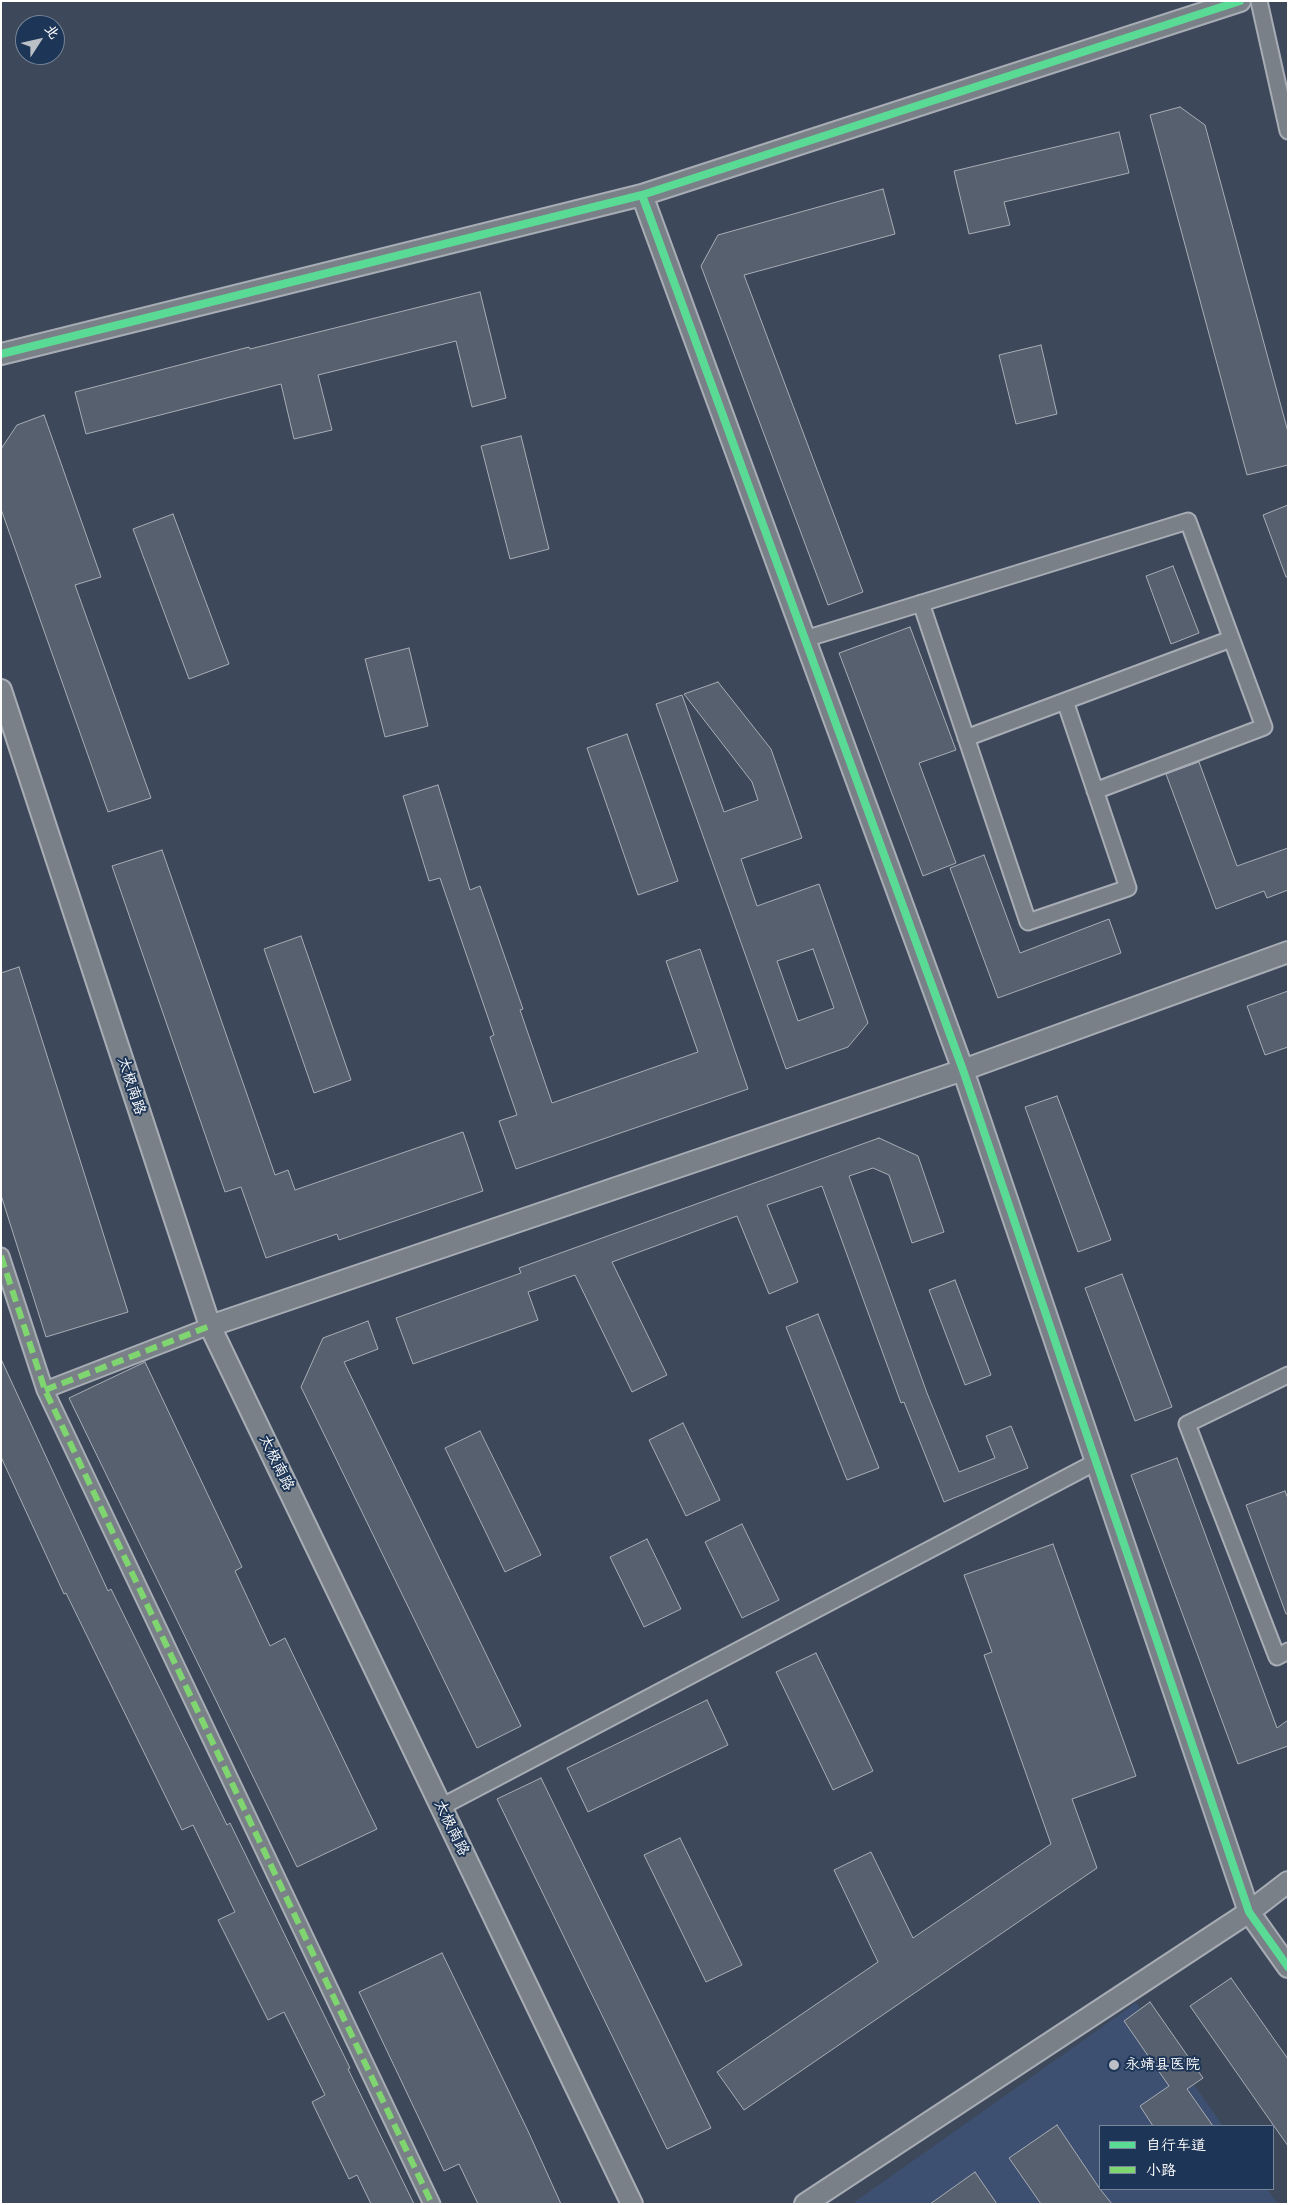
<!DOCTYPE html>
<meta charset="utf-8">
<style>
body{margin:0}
#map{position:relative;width:1289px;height:2205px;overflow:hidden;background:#3d495b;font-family:Sriracha,"LXGW WenKai TC",sans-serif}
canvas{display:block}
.frame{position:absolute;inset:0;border:2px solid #fff;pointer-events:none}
.legend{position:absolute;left:1099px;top:2125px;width:175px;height:65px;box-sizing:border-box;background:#1d3557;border:1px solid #77869a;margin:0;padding:6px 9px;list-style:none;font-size:15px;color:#fff}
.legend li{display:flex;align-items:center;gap:10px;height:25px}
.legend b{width:25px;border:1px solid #77869a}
.north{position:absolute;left:15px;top:15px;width:50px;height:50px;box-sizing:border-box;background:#1d3557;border:1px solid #77869a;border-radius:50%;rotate:55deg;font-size:14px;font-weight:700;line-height:20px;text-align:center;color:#fff}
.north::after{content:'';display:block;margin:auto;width:18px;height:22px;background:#bbbfc6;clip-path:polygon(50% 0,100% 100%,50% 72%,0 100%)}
</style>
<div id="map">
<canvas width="1289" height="2205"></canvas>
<div class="frame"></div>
<ul class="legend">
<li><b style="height:6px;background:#5adb95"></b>自行车道</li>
<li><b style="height:6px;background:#7fd670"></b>小路</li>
</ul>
<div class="north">北</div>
</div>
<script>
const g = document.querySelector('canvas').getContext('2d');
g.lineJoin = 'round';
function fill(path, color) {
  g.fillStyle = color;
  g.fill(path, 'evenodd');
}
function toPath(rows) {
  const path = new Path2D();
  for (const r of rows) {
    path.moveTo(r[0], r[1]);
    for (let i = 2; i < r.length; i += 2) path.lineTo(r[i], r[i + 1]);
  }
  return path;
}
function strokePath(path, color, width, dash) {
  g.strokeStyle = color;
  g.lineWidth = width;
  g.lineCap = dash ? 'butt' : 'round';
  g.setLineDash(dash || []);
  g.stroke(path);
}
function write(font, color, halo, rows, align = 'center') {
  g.font = font + ' Sriracha,"LXGW WenKai TC",sans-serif';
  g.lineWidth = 4;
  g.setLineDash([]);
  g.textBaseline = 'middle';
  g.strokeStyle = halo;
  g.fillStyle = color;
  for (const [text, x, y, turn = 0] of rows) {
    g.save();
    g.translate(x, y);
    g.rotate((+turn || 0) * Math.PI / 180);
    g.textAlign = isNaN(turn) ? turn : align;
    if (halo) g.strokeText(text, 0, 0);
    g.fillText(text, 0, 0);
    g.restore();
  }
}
const built = toPath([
 [1136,2003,1223,2126,1100,2126,1100,2189,1267,2189,1278,2204,852,2204]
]);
const building = toPath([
 [1180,107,1205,125,1288,432,1288,465,1247,475,1150,115,1180,107],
 [1119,132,1129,173,1004,202,1010,225,969,234,954,171,1119,132],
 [883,189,895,234,744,275,863,592,828,605,701,266,718,235,883,189],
 [480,292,506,398,472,407,456,341,318,375,332,430,294,439,281,384,86,434,75,392,249,347,250,349,480,292],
 [1041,345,1057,414,1016,424,999,355,1041,345],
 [44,415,101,577,75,585,151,798,108,812,1,509,1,449,17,425,44,415],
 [521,436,549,549,510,559,481,446,521,436],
 [1288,505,1288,577,1286,577,1263,515,1288,505],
 [173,514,229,664,189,679,133,529,173,514],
 [1173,566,1199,633,1171,644,1146,576,1173,566],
 [910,627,956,750,919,763,956,863,923,876,839,653,910,627],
 [409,648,428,726,385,737,365,659,409,648],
 [718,682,771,749,802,838,741,859,757,906,819,884,868,1023,848,1047,786,1069,656,704,682,695,724,812,758,800,752,782,684,694,718,682],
 [813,949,834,1008,798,1021,777,961,813,949],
 [627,734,678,881,638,895,587,748,627,734],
 [1199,762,1237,866,1288,848,1288,890,1267,898,1264,891,1216,909,1166,774,1199,762],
 [438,785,470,890,480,886,523,1009,520,1010,552,1103,698,1052,666,961,700,949,748,1089,516,1169,499,1121,517,1115,490,1037,494,1035,440,878,429,881,403,796,438,785],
 [162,850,275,1175,288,1170,295,1190,463,1132,483,1191,339,1240,337,1234,266,1258,241,1187,225,1192,112,866,162,850],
 [984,855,1020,953,1109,919,1121,953,998,998,950,868,984,855],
 [301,936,351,1080,314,1093,264,949,301,936],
 [19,967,128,1312,46,1337,1,1195,1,973,19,967],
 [1288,991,1288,1047,1265,1055,1247,1006,1288,991],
 [1057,1096,1111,1240,1078,1252,1025,1107,1057,1096],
 [879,1138,918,1156,944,1232,912,1243,889,1175,873,1168,849,1176,927,1393,959,1472,995,1458,986,1436,1011,1426,1028,1468,944,1502,904,1402,901,1403,822,1186,767,1205,798,1282,769,1294,737,1216,612,1262,667,1375,632,1392,575,1275,528,1292,538,1320,413,1364,396,1318,521,1273,519,1268,879,1138],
 [1122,1274,1172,1407,1135,1421,1085,1288,1122,1274],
 [955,1280,991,1375,965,1385,929,1290,955,1280],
 [818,1314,879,1468,847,1480,786,1327,818,1314],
 [368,1321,378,1349,344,1362,521,1726,477,1748,301,1387,323,1338,368,1321],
 [1,1359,108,1591,111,1589,227,1825,230,1823,350,2068,348,2069,414,2204,371,2204,357,2175,349,2179,312,2102,325,2095,284,2012,268,2020,218,1920,235,1912,193,1825,182,1830,66,1593,64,1594,1,1457,1,1359],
 [145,1362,242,1567,235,1571,270,1646,285,1638,377,1829,297,1867,69,1398,145,1362],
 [683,1423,720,1500,686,1516,649,1440,683,1423],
 [480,1431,541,1555,505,1572,445,1448,480,1431],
 [1177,1458,1277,1728,1288,1720,1288,1746,1238,1764,1131,1475,1177,1458],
 [1285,1491,1288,1499,1288,1614,1286,1614,1246,1505,1285,1491],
 [742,1524,779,1600,742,1618,705,1542,742,1524],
 [647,1539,681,1609,644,1627,610,1557,647,1539],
 [1053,1544,1136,1776,1072,1799,1097,1868,744,2110,717,2072,878,1962,834,1870,871,1852,913,1938,1051,1844,984,1655,992,1652,964,1575,1053,1544],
 [816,1653,873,1771,833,1790,776,1672,816,1653],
 [707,1700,728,1745,588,1812,567,1768,707,1700],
 [541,1778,711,2128,667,2149,497,1799,541,1778],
 [680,1838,742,1965,706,1982,644,1855,680,1838],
 [442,1953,528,2131,561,2204,478,2204,459,2164,444,2171,359,1992,442,1953],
 [1231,1978,1288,2059,1288,2146,1190,2006,1231,1978],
 [1150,2002,1203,2078,1187,2089,1213,2126,1153,2126,1140,2106,1169,2086,1124,2021,1150,2002],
 [1057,2125,1100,2189,1112,2204,1041,2204,1009,2158,1057,2125],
 [975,2172,997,2204,930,2204,975,2172]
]);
const street = toPath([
 [1259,1,1288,131],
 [921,603,1028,922,1128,888,1065,701],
 [805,639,1188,521,1264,727,1095,791],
 [966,738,1231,639],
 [1,1256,45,1390,432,2204],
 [1288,1375,1187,1424,1277,1657,1288,1651],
 [45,1390,210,1326],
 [441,1807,1096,1462]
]);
const secondary = toPath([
 [642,195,963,1070,1249,1912,1288,1967],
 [1,354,642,195,1240,1],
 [1,690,210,1326,632,2204],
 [210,1326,963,1070,1288,952],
 [805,2204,1249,1912,1288,1882]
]);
const quiet = toPath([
 [1,1256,45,1390,432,2204],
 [45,1390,210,1326]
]);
const cycleway = toPath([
 [642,195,963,1070,1249,1912,1288,1967],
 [1,354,642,195,1240,1]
]);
const markers = [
 [1114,2065,6,"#bbbfc6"]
];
const streetNames = [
 ["太极南路",131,1086,72],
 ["太极南路",276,1463,64],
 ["太极南路",451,1828,64]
];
const poiNames = [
 ["永靖县医院",1125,2065]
];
fill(built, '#3d5071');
fill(building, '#57606f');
strokePath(building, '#a8adb5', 1);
strokePath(street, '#a8adb5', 19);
strokePath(secondary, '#a8adb5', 24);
strokePath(street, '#7a8087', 15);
strokePath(secondary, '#7a8087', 20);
strokePath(quiet, '#7fd670', 6, [12, 6]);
strokePath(cycleway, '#5adb95', 8);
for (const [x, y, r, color] of markers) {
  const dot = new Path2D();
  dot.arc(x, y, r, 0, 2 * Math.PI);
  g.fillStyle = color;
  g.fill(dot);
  strokePath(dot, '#1d3557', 2);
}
write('15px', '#fff', '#1d3557', streetNames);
write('15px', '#fff', '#1d3557', poiNames, 'left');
</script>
